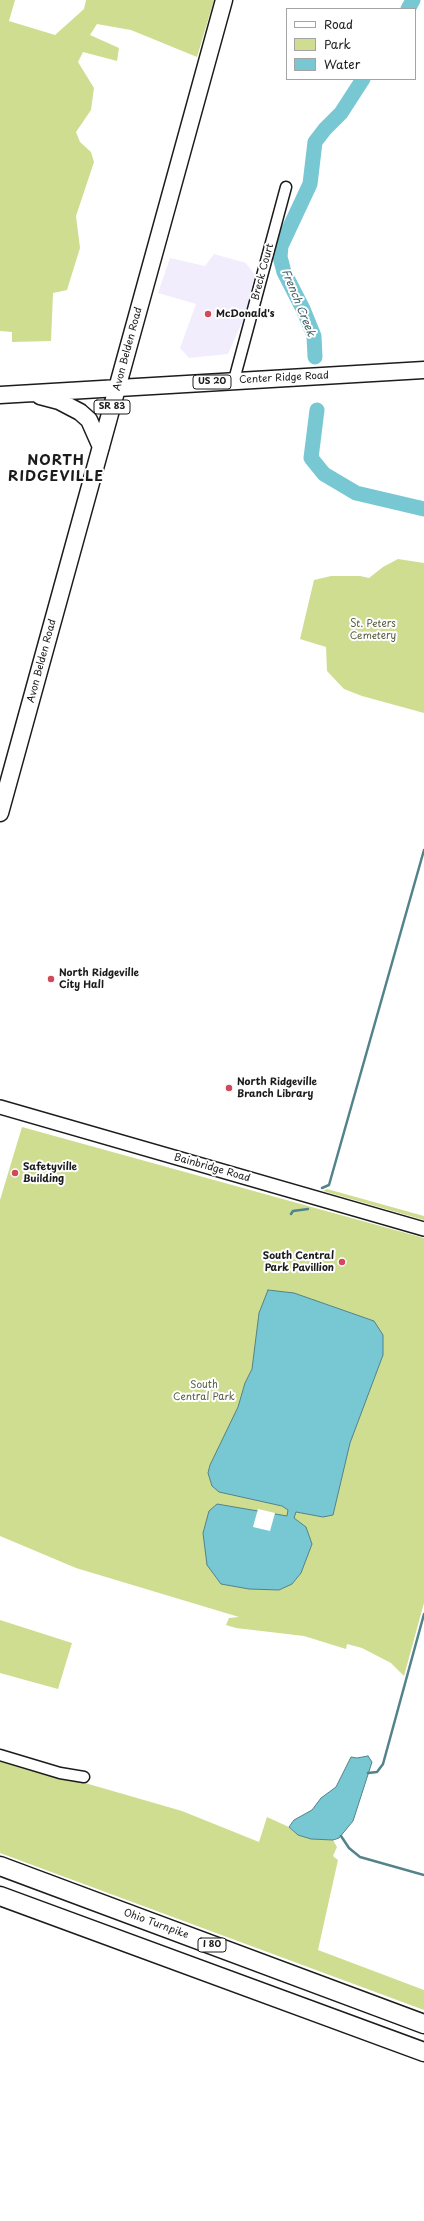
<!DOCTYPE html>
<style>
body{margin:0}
#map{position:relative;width:424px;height:2221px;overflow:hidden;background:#fff;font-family:"Playpen Sans",sans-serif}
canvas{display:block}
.legend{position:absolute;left:286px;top:8px;width:130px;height:72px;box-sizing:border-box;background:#fff;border:1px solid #a4a4a4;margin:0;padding:5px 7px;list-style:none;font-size:12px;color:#1c1c1c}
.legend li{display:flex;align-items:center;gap:8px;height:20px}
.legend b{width:20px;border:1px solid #a4a4a4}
</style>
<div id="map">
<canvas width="424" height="2221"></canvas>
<ul class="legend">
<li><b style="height:5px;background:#fff"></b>Road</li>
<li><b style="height:11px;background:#cfdd91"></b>Park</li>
<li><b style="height:11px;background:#78c8d4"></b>Water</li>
</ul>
</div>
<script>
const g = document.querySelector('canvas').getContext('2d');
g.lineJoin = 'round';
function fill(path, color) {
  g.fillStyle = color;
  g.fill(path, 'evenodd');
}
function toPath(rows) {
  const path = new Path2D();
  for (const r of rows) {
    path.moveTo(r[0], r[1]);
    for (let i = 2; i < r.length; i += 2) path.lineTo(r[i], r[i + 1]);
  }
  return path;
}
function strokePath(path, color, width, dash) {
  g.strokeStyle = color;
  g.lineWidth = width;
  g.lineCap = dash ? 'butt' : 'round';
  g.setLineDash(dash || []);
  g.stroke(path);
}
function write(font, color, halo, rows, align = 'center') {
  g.font = font + ' "Playpen Sans",sans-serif';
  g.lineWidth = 4;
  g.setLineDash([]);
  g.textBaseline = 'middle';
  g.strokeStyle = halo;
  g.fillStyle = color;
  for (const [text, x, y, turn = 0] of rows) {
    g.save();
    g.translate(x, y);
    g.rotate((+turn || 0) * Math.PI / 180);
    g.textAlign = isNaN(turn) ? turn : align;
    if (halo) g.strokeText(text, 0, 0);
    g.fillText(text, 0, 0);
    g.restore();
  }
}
const built = toPath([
 [214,254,246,263,255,275,244,318,228,354,189,358,180,348,196,304,158,293,170,258,205,266]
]);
const green = toPath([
 [0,0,15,0,9,21,55,35,84,9,86,0,214,0,197,57,131,30,97,24,90,35,119,48,117,61,83,52,78,62,94,88,91,110,76,132,80,142,91,152,94,162,76,216,80,248,67,290,53,293,51,341,12,342,12,332,0,331],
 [398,559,424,563,424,713,362,696,344,689,327,671,326,647,300,639,314,580,331,576,360,576,369,578,383,567],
 [22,1127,424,1238,424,1603,404,1676,391,1663,362,1648,347,1644,346,1649,304,1636,236,1628,226,1625,229,1618,239,1617,76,1568,0,1536,0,1200],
 [327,1189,424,1216,424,1220,323,1191],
 [0,1620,72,1643,58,1689,0,1673],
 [2,1759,182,1811,259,1842,267,1817,289,1827,298,1835,311,1839,333,1840,337,1847,333,1856,338,1860,318,1950,424,1990,424,2010,0,1853,0,1762]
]);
const water = toPath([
 [268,1290,294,1293,374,1321,383,1335,383,1355,350,1443,333,1515,323,1517,296,1512,294,1518,306,1527,312,1544,301,1573,292,1584,279,1590,249,1589,221,1584,207,1565,203,1533,209,1511,217,1504,287,1516,288,1510,282,1506,219,1492,212,1486,208,1473,210,1465,238,1407,245,1383,252,1369,259,1313,268,1290],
 [368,1756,372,1762,353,1821,339,1838,333,1840,311,1839,298,1835,289,1827,294,1820,312,1810,321,1798,336,1787,351,1757,357,1758,368,1756]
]);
const pier = toPath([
 [258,1509,275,1513,270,1531,253,1527]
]);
const stream = toPath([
 [322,1188,329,1185,424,850],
 [291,1214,293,1211,308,1209],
 [368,1773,377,1772,383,1764,424,1614],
 [341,1836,349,1848,360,1857,424,1875]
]);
const river = toPath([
 [408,9,413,0],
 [315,357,314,336,303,309,284,272,280,257,281,246,310,184,315,142,325,129,341,113,363,79],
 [317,410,311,458,324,474,356,493,424,509]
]);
const minor = toPath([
 [234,380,286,187],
 [0,1755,60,1773,84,1777]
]);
const tertiary = toPath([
 [0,1107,424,1229]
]);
const primary = toPath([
 [0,395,424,370],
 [40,396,59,401,80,412,89,420,101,447],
 [0,813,224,0]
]);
const motorway = toPath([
 [0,1866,424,2024],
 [0,1896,424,2052]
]);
const markers = [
 [208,314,4,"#d1495b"],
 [51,979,4,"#d1495b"],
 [229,1088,4,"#d1495b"],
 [15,1173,4,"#d1495b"],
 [342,1262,4,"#d1495b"]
];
const shields = [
 [212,382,38],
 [112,407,36],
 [212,1945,28]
];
const shieldNames = [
 ["US 20",212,382],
 ["SR 83",112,407],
 ["I 80",212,1945]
];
const streetNames = [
 ["Breck Court",263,272,-75],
 ["Avon Belden Road",128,349,-75],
 ["Center Ridge Road",284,378,-3],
 ["Avon Belden Road",42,661,-75],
 ["Bainbridge Road",212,1168,16],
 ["Ohio Turnpike",156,1924,20]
];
const poiNames = [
 ["McDonald's",216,314],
 ["North Ridgeville",59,973],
 ["City Hall",59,985],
 ["North Ridgeville",237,1082],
 ["Branch Library",237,1094],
 ["Safetyville",23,1167],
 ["Building",23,1179],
 ["South Central",334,1256,"right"],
 ["Park Pavillion",334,1268,"right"]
];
const parkNames = [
 ["St. Peters",373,624],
 ["Cemetery",373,636],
 ["South",204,1385],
 ["Central Park",204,1397]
];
const waterNames = [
 ["French Creek",298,303,68]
];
const districtNames = [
 ["NORTH",56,461],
 ["RIDGEVILLE",56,477]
];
fill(built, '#f2edfc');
fill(green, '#cfdd91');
fill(water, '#78c8d4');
strokePath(water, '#53838a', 1);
fill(pier, '#fff');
strokePath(stream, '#53838a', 2.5);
strokePath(river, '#78c8d4', 15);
strokePath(minor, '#1c1c1c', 13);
strokePath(tertiary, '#1c1c1c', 16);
strokePath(primary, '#1c1c1c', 19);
strokePath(motorway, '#1c1c1c', 21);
strokePath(minor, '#fff', 10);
strokePath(tertiary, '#fff', 13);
strokePath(primary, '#fff', 16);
strokePath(motorway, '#fff', 18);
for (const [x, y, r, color] of markers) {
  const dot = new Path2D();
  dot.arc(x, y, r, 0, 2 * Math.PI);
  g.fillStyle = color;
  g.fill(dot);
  strokePath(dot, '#fff', 1.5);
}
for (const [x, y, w] of shields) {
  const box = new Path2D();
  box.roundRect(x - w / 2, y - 7, w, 14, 3);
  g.fillStyle = '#fff';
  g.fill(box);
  strokePath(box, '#1c1c1c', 1);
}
write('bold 9px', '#1c1c1c', null, shieldNames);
write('10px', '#1c1c1c', '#fff', streetNames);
write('bold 10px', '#1c1c1c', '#fff', poiNames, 'left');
write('10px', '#5b6045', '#fff', parkNames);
write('italic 11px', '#416166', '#fff', waterNames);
g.letterSpacing = '1px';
write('bold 14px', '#1c1c1c', '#fff', districtNames);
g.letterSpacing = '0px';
</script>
